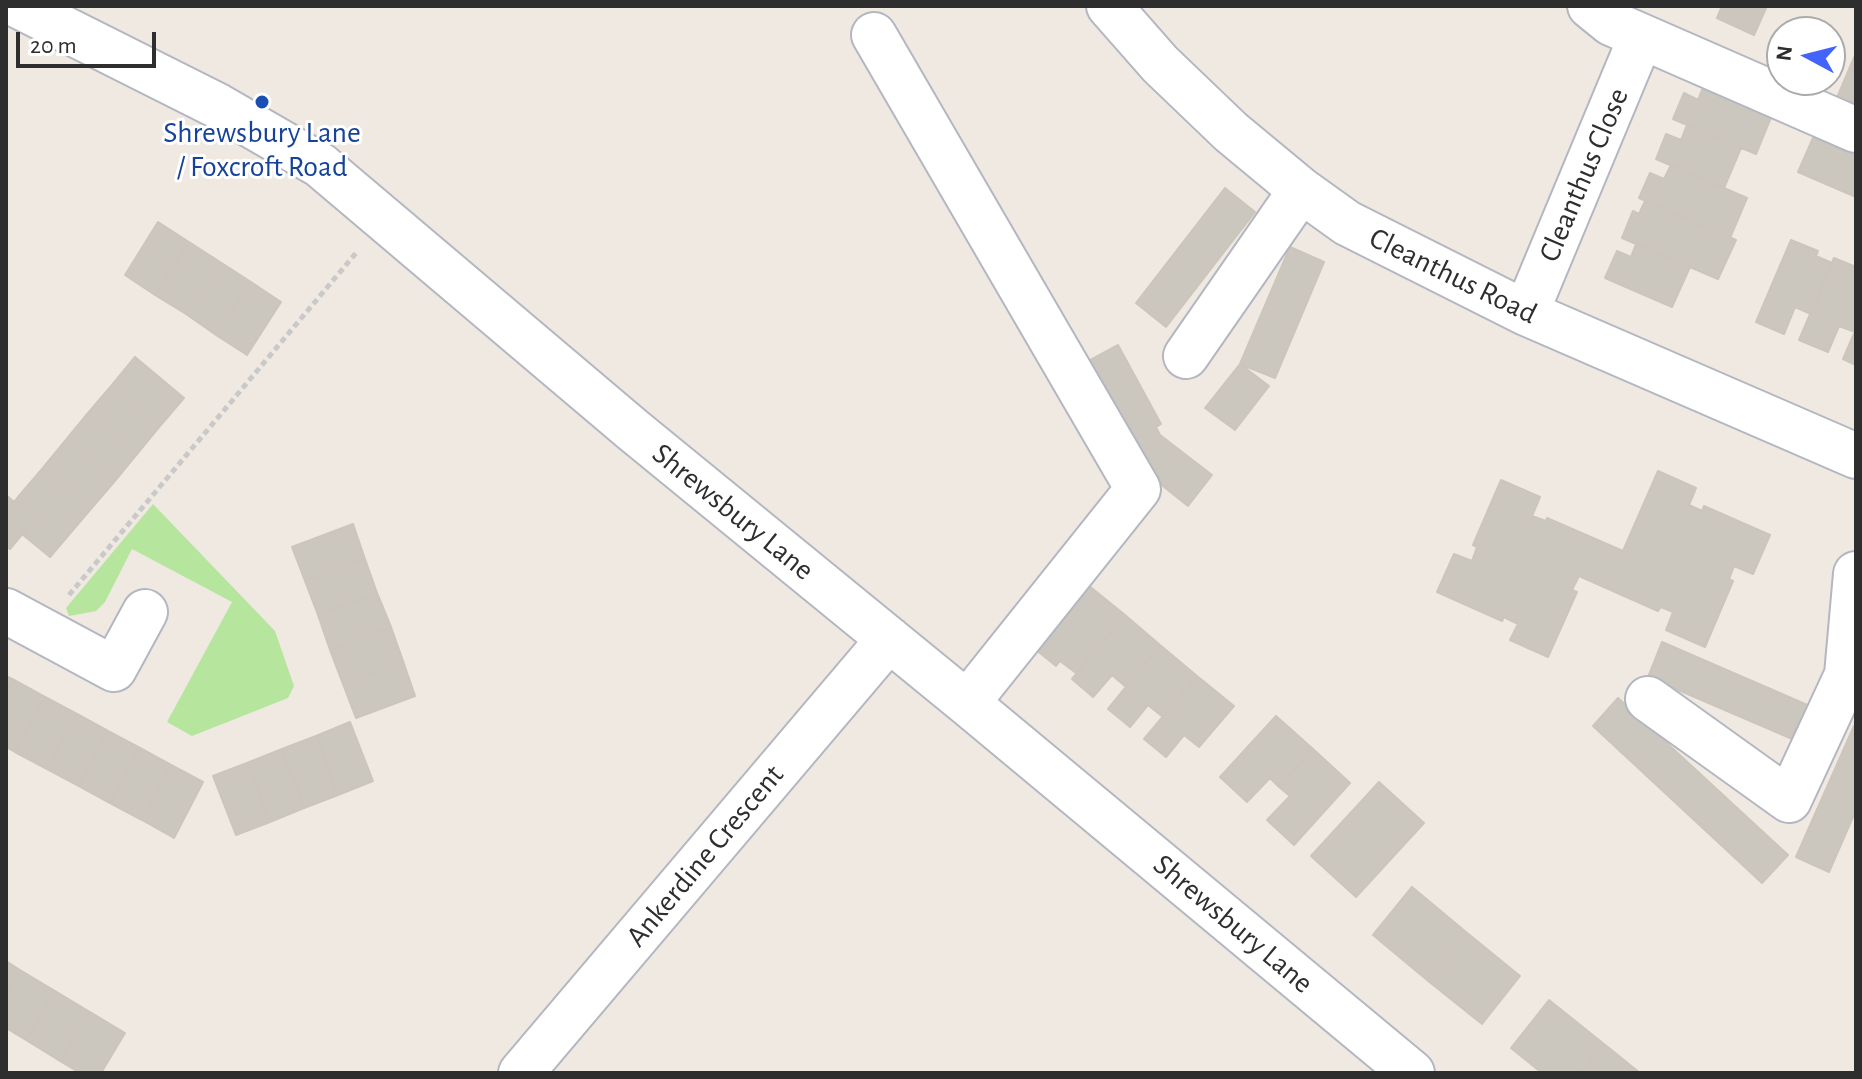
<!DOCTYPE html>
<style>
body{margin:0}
#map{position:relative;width:1862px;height:1079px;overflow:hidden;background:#efe9e1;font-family:"Alegreya Sans",sans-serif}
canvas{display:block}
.frame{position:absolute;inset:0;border:8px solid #2e2e2e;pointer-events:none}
.north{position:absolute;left:1766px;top:16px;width:80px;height:80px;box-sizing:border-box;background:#fff;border:2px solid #ababab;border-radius:50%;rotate:277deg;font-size:22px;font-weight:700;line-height:32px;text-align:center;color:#2e2e2e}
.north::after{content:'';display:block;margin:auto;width:28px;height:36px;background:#4264fb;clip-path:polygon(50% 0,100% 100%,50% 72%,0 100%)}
.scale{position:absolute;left:16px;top:32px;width:140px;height:36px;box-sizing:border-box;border:4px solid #2e2e2e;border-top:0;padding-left:10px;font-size:24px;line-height:28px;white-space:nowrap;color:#2e2e2e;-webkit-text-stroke:6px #fff;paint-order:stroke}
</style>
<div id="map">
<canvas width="1862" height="1079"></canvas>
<div class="frame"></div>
<div class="north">N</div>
<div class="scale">20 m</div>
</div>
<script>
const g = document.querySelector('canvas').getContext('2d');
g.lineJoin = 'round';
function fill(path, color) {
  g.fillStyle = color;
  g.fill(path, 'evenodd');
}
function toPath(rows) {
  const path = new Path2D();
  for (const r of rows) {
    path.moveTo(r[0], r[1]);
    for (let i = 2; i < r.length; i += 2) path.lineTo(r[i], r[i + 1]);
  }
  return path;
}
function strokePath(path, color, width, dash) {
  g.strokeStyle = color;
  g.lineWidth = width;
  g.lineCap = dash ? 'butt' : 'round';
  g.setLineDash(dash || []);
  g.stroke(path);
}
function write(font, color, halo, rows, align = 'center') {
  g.font = font + ' "Alegreya Sans",sans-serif';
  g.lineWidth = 6;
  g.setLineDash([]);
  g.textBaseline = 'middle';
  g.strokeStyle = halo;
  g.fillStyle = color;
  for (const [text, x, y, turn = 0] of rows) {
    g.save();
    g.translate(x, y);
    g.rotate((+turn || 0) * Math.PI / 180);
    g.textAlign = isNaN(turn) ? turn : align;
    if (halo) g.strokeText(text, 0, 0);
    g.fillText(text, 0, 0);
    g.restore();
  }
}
const green = toPath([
 [153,504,275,631,294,686,288,698,192,736,167,722,232,602,132,549,105,602,96,611,69,616,66,608]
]);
const building = toPath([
 [1722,6,1767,6,1754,35,1717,18,1722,6],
 [1856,53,1856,109,1836,100,1856,53],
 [1704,85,1772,115,1756,154,1673,119,1684,93,1698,100,1704,85],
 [1687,125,1741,148,1724,188,1656,159,1666,134,1681,140,1687,125],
 [1813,138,1856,156,1856,197,1798,172,1813,138],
 [1671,165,1747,198,1730,238,1639,198,1650,173,1664,179,1671,165],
 [1225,188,1255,212,1166,327,1136,303,1225,188],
 [1645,201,1736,240,1718,279,1622,238,1633,211,1639,214,1645,201],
 [158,222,189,242,155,295,125,275,158,222],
 [1791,240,1818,251,1816,256,1832,263,1811,314,1795,307,1784,334,1756,322,1791,240],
 [189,242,220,262,186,314,155,295,189,242],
 [1636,244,1690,267,1672,307,1605,278,1617,251,1631,257,1636,244],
 [1290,247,1324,262,1275,378,1240,364,1290,247],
 [1834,258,1856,267,1856,329,1855,332,1839,326,1828,352,1799,340,1834,258],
 [220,262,251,282,216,335,186,314,220,262],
 [251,282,281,302,247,355,216,335,251,282],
 [1856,329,1856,365,1843,359,1856,329],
 [1118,345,1161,424,1156,427,1160,435,1212,475,1188,506,1144,471,1085,363,1118,345],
 [135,357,184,398,160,426,112,385,135,357],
 [1240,364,1269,386,1235,430,1205,408,1240,364],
 [112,385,160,426,137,454,88,413,112,385],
 [88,413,137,454,114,482,65,441,88,413],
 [65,441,114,482,90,510,42,469,65,441],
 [42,469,90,510,50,557,22,534,39,514,18,497,42,469],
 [1658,471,1696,488,1689,505,1702,511,1704,506,1770,535,1753,574,1734,566,1729,579,1733,581,1705,647,1666,630,1673,612,1661,607,1658,611,1579,576,1572,590,1577,592,1548,657,1510,640,1518,624,1504,617,1502,621,1437,592,1454,554,1472,561,1477,547,1473,545,1501,480,1540,497,1532,516,1546,521,1547,518,1623,551,1658,471],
 [6,495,14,502,18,497,39,514,10,549,6,546,6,495],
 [353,524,365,559,305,581,292,547,353,524],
 [365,559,377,593,318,615,305,581,365,559],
 [1088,585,1125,615,1076,673,1060,661,1056,666,1035,649,1088,585],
 [377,593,391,627,330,650,318,615,377,593],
 [1125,615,1160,645,1126,687,1112,675,1093,697,1072,679,1125,615],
 [391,627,403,661,343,684,330,650,391,627],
 [1662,642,1812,707,1797,741,1648,677,1662,642],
 [1160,645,1197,676,1163,717,1148,705,1130,727,1108,709,1160,645],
 [403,661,415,696,356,718,343,684,403,661],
 [6,676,14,680,6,694,6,676],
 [1197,676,1234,706,1199,747,1184,735,1166,757,1144,739,1197,676],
 [14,680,45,697,15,752,6,747,6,694,14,680],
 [45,697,77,714,47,769,15,752,45,697],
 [1618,698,1788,855,1762,883,1593,726,1618,698],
 [77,714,108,731,79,786,47,769,77,714],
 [1276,716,1313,749,1279,787,1270,778,1247,802,1220,777,1276,716],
 [350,722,373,781,338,795,316,736,350,722],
 [1854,726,1856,727,1856,810,1829,872,1796,857,1854,726],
 [108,731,140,748,110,803,79,786,108,731],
 [316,736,338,795,304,808,282,749,316,736],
 [140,748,171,765,142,820,110,803,140,748],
 [282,749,304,808,270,822,247,763,282,749],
 [1313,749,1350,783,1294,845,1267,820,1290,796,1279,787,1313,749],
 [247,763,270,822,236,835,213,776,247,763],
 [171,765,203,782,174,838,142,820,171,765],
 [1379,782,1424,823,1356,897,1311,856,1379,782],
 [1412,887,1466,932,1427,980,1373,935,1412,887],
 [1466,932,1520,976,1482,1024,1427,980,1466,932],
 [6,961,20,970,6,992,6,961],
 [20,970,55,991,26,1040,6,1028,6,992,20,970],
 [55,991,90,1012,60,1061,26,1040,55,991],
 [1549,1000,1604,1044,1580,1073,1542,1073,1511,1048,1549,1000],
 [90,1012,125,1033,101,1073,80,1073,60,1061,90,1012],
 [1604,1044,1640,1073,1580,1073,1604,1044]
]);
const path = toPath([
 [69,595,356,253]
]);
const minor = toPath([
 [19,6,218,106,320,165,633,430,967,703,1412,1073],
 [1109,6,1160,64,1231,132,1301,190,1347,223,1526,313,1856,456],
 [1590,6,1611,23,1856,130],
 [874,35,1138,489,967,703],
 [1526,313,1641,37],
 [1186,356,1301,190],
 [6,611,114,669,145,612],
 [1648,699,1789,800,1847,675,1856,574],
 [521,1073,889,639]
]);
const markers = [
 [262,102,8,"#1a4fb4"]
];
const transitNames = [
 ["Shrewsbury Lane",262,133],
 ["/ Foxcroft Road",262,167]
];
const streetNames = [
 ["Cleanthus Close",1584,175,-67],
 ["Cleanthus Road",1453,276,26],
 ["Shrewsbury Lane",733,512,39],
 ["Ankerdine Crescent",705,856,-50],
 ["Shrewsbury Lane",1233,924,40]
];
fill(green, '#b6e59e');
fill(building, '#cbc7bf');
strokePath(building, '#cbc5ba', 2);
strokePath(minor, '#b4b7c1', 48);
strokePath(path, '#c9c9c9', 5, [6, 4]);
strokePath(minor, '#fff', 44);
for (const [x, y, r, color] of markers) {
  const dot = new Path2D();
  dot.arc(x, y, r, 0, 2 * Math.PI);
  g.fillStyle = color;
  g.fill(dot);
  strokePath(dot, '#fff', 3);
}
write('30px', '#164399', '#fff', transitNames);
write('30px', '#2e2e2e', '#fff', streetNames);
</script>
